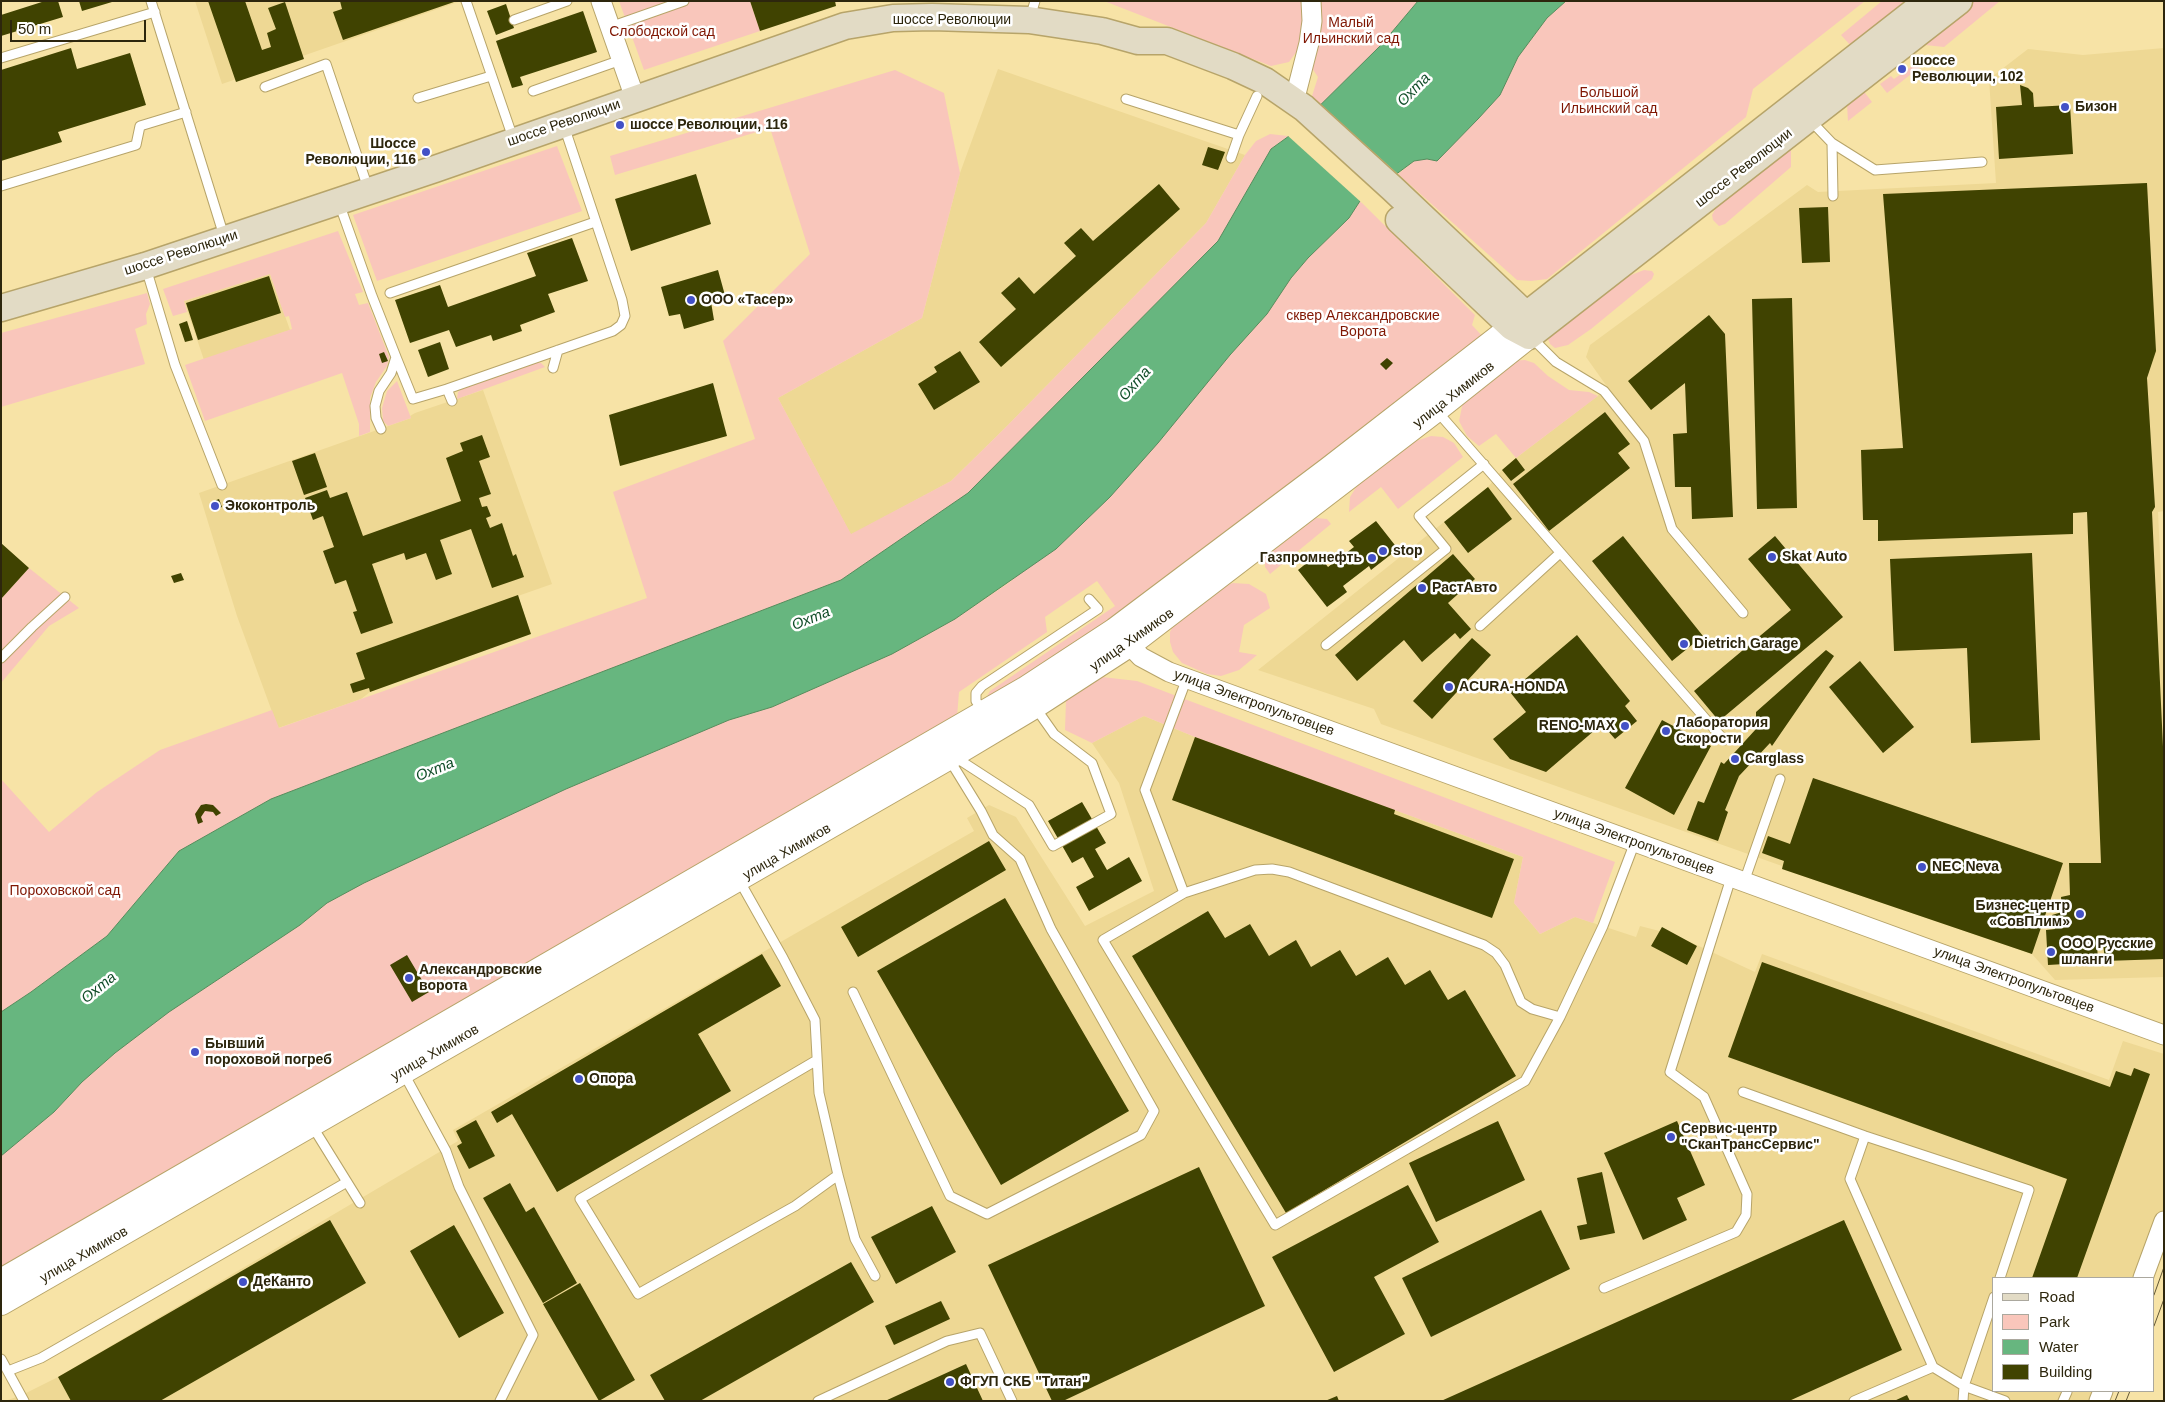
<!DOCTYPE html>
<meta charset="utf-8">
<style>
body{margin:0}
#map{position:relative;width:2165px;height:1402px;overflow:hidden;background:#f7e3a6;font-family:Arial,sans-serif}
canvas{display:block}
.frame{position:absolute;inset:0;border:2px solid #2d260d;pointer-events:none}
.legend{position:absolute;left:1992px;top:1277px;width:162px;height:115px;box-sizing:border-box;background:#fff;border:1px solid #aba89e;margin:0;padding:6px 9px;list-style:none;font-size:15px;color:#2d260d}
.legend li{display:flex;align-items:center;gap:10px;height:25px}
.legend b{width:25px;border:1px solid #aba89e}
.scale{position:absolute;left:10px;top:20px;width:136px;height:22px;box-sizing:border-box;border:2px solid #2d260d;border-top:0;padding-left:6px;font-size:15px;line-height:18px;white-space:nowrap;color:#2d260d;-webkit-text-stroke:4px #fff;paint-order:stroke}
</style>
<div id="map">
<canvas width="2165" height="1402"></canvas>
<div class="frame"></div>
<ul class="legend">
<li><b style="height:6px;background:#e2dbc5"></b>Road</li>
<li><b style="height:14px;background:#f9c6bb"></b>Park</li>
<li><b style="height:14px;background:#67b67f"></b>Water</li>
<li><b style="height:14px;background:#404301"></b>Building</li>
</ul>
<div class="scale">50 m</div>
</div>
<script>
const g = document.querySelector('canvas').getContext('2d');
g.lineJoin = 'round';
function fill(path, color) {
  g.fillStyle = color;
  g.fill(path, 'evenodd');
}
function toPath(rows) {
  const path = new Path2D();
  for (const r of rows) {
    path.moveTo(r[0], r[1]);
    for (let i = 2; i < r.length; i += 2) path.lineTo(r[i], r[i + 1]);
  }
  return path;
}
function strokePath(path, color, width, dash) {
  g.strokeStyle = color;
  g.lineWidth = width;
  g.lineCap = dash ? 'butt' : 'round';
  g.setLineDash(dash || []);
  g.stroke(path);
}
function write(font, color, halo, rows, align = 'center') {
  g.font = font + ' Arial,sans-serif';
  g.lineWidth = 5;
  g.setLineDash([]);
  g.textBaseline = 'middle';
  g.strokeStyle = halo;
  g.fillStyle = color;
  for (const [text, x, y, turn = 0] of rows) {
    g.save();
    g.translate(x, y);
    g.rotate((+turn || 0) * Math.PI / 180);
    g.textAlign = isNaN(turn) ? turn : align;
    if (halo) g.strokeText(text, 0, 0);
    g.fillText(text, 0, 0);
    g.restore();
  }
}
const built = toPath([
 [195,1,458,1,458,2,222,84],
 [2164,48,2164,511,2158,512,2164,640,2164,977,2055,980,2032,954,1782,869,1782,866,1381,724,1374,709,1258,670,1488,487,1502,470,1516,458,1608,388,1586,357,1590,345,1807,185,1818,192,1996,183,1989,79,2028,49,2083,55],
 [998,69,1245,155,1206,223,1005,428,951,481,851,535,778,398,922,318,960,173],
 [270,274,290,330,204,360,184,301],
 [483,390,552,584,356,653,370,692,361,699,278,728,237,616,199,493,411,418,410,416,415,413],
 [1144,716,1195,737,1523,857,1514,903,1540,934,1575,917,1636,937,1640,926,1675,935,1755,972,1762,954,2109,1080,2123,1041,2164,1054,2164,1209,2137,1278,1994,1278,1994,1391,2094,1391,2090,1401,5,1401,22,1395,58,1377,458,1141,453,1130,974,831,967,818,989,805,1016,817,1085,926,1154,891,1119,783,1092,743]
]);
const green = toPath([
 [619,1,750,1,760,31,644,70],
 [1104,1,1301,1,1305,17,1300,47,1289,62,1271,66],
 [1320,1,1418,1,1381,45,1321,105,1312,96,1318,77,1312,68,1321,27],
 [1566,1,1865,1,1753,89,1746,117,1547,279,1531,281,1517,280,1398,174,1414,161,1427,159,1437,161,1500,95,1518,57,1547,18],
 [1882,1,1909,1,1851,46,1841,35],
 [1974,1,2000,1,1944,47,1925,45,1921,42],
 [1918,57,1933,57,1887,93,1880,84,1891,76,1894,79,1912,66,1910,62],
 [895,70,944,93,960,173,922,318,778,398,851,534,951,481,1005,428,1206,223,1245,155,1256,141,1270,134,1288,136,1271,149,1218,241,968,493,841,580,271,799,179,851,107,936,31,992,1,1012,1,779,49,832,97,792,160,750,272,710,279,728,647,598,613,492,755,439,723,341,810,254,770,128,615,175,610,156],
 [1862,89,1872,102,1848,121,1847,104],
 [1791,144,1791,167,1725,224,1719,226,1713,220,1712,215,1720,201],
 [557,146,582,211,377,281,353,215],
 [1360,201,1475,315,1472,325,1484,338,1121,614,987,703,986,698,990,691,1115,606,1097,581,1045,617,1047,632,959,692,957,717,1,1268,1,1156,54,1112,82,1082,115,1053,168,1012,300,925,327,903,364,883,566,789,729,720,772,707,892,654,955,619,1010,582,1230,355,1267,314,1291,278,1308,258,1349,218],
 [338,231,363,292,355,294,359,305,368,303,389,357,387,366,376,382,370,398,370,432,359,436,359,424,342,373,205,421,185,365,292,329,289,316,285,317,270,274,184,301,187,312,173,316,163,289],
 [1644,270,1652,271,1654,274,1652,279,1591,329,1568,345,1555,348,1550,344,1548,339,1549,336,1571,317,1626,277],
 [147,293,150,304,146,314,147,324,135,329,145,364,1,407,1,333],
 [1525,360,1534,363,1548,376,1569,390,1589,392,1598,396,1516,458,1496,434,1479,446,1467,436,1459,421,1463,402,1510,361],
 [535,363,541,363,545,367,457,399,458,392,462,389],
 [397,381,411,418,388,426,383,421,382,408,387,391],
 [1431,436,1443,437,1454,443,1463,457,1398,509,1381,487,1349,512,1350,497,1357,486,1416,441],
 [1316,518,1327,519,1331,524,1270,574,1265,567,1265,557],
 [29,568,79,608,49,626,1,683,1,599],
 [1233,583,1249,584,1266,594,1270,608,1244,625,1239,652,1257,655,1239,670,1221,676,1207,674,1182,663,1173,652,1170,642,1170,632,1174,624,1222,587],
 [1102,677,1137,681,1615,862,1593,923,1575,917,1540,934,1514,903,1523,857,1195,737,1144,716,1092,743,1065,730,1066,701]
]);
const water = toPath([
 [1418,1,1566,1,1547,18,1518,57,1500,95,1478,119,1437,161,1427,159,1414,161,1360,201,1349,218,1308,258,1291,278,1267,314,1230,355,1158,443,1110,497,1056,549,955,619,892,654,772,707,729,720,566,789,364,883,327,903,300,925,169,1012,115,1053,82,1082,54,1112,1,1156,1,1012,31,992,107,936,179,851,271,799,841,580,968,493,1218,241,1271,149,1289,136,1381,45,1418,1]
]);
const pier = toPath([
 [1319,103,1400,176,1362,203,1287,135]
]);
const building = toPath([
 [45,1,58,1,63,17,1,36,1,15],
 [79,1,112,1,112,2,82,11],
 [208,1,245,1,262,50,271,47,267,33,276,29,268,8,285,2,304,59,236,82],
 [340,1,454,1,454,2,343,40,333,12,342,9],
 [750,1,835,1,836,6,760,31],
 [506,4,514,28,496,35,487,11],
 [583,11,597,52,520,77,523,85,512,88,496,41],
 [71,48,77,69,130,53,146,105,58,132,62,142,1,161,1,70],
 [2020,85,2028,88,2033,93,2034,107,2070,105,2073,154,1999,159,1996,107,2022,105],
 [1208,147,1225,152,1218,170,1202,165],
 [696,174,711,224,631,251,615,199],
 [2147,183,2156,351,2147,378,2155,507,2152,512,2164,768,2164,959,2105,961,2103,943,2097,943,2098,962,2048,965,2046,930,2055,929,2052,915,2062,912,2061,897,2070,895,2069,863,2101,863,2087,512,2073,513,2073,534,1878,541,1878,520,1863,520,1861,450,1903,448,1883,194],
 [1159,184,1180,209,1001,367,979,342,1016,309,1001,293,1019,277,1034,294,1076,256,1064,243,1081,228,1093,241],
 [1828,207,1830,262,1802,263,1799,208],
 [572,238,588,281,548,294,555,312,520,325,522,331,493,341,491,335,456,347,449,330,410,343,395,300,440,285,448,307,536,276,527,253],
 [718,270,726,299,711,302,714,320,684,329,680,314,669,316,661,287],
 [269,276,281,313,198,340,186,303],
 [1792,298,1797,508,1757,509,1752,299],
 [1709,315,1725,334,1733,517,1692,519,1691,487,1675,487,1673,434,1687,433,1685,383,1651,410,1628,381],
 [187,321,193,340,185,342,179,324],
 [440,342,449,369,428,377,418,350],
 [960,351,980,382,934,410,918,384,937,372,934,367],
 [384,352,388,361,382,363,379,354],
 [1387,358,1393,363,1386,370,1380,364],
 [713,383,727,436,620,466,609,415],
 [1605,412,1630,444,1618,453,1630,468,1549,531,1513,484],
 [482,435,490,457,479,461,491,494,479,498,482,507,487,506,491,516,486,518,490,528,502,523,513,556,516,554,524,577,492,588,471,529,440,540,452,574,436,580,426,553,406,560,404,553,372,564,393,623,361,634,353,612,357,611,346,580,335,584,323,551,334,547,323,516,313,520,305,498,327,490,330,498,347,492,363,536,461,501,446,458,463,451,460,443],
 [315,453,327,487,304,495,292,461],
 [1516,458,1525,470,1511,481,1502,470],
 [1488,487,1512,519,1468,553,1444,522],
 [219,499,222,507,214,510,211,502],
 [1376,521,1398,549,1371,570,1369,566,1343,586,1347,592,1327,607,1298,570,1318,554,1328,567,1354,547,1349,541],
 [1623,536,1703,636,1672,661,1592,561],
 [1775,536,1843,617,1719,721,1694,691,1791,610,1748,559],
 [1,543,29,568,1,599],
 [2032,553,2040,740,1971,743,1967,648,1894,651,1890,559],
 [1453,554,1475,579,1448,603,1471,629,1460,639,1455,633,1422,662,1404,640,1357,681,1335,655],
 [181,573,184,580,174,583,171,576],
 [518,595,531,634,370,692,369,688,353,693,350,684,365,679,356,653],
 [1577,635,1630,701,1625,706,1637,721,1615,739,1602,724,1546,772,1510,759,1493,739,1526,712,1510,692],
 [1472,638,1491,655,1432,719,1413,701],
 [1826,650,1834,656,1772,746,1770,743,1739,776,1725,810,1728,812,1718,841,1687,830,1698,801,1704,803,1721,762,1724,764,1756,729,1756,712],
 [1860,661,1914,727,1883,753,1829,687],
 [1662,720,1711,746,1674,815,1625,788],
 [1195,737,1395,810,1394,814,1514,859,1492,918,1172,800],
 [1813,778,2063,863,2032,954,1782,869,1784,861,1762,853,1768,836,1790,844],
 [1082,802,1106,843,1095,849,1107,870,1129,857,1142,881,1089,911,1076,887,1094,877,1083,857,1072,863,1048,821],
 [206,804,213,805,221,813,216,816,213,812,205,811,201,817,203,822,198,824,195,814,201,805],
 [989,841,1006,870,858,957,841,927],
 [1005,898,1129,1111,1001,1185,877,971],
 [1208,911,1225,938,1250,924,1269,956,1296,940,1311,967,1340,950,1356,976,1388,957,1405,985,1430,970,1448,1000,1465,990,1516,1076,1286,1213,1132,956],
 [1662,927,1697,946,1687,965,1651,946],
 [762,954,781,986,698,1034,731,1091,557,1192,512,1114,497,1123,491,1112],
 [407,955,429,992,412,1002,390,965],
 [1762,962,2110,1087,2116,1071,2131,1076,2134,1068,2150,1074,2077,1278,2032,1278,2067,1179,1728,1057],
 [476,1120,495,1156,469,1169,457,1146,462,1143,456,1131],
 [1498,1121,1525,1180,1436,1222,1409,1163],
 [1677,1121,1705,1185,1677,1198,1687,1220,1643,1240,1604,1153],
 [1199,1167,1265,1306,1063,1401,1052,1401,988,1265],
 [1602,1172,1615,1233,1580,1240,1577,1226,1587,1224,1577,1178],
 [510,1183,526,1212,534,1207,577,1283,543,1303,483,1198],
 [1408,1185,1439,1242,1374,1277,1405,1334,1334,1372,1272,1257],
 [932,1206,956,1252,896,1284,871,1237],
 [1541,1210,1570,1269,1431,1337,1402,1278],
 [330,1220,366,1283,160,1401,71,1401,58,1377],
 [1844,1220,1902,1350,1789,1401,1441,1401],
 [454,1225,504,1313,459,1338,410,1251],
 [851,1262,874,1302,700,1401,665,1401,650,1375],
 [580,1283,635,1380,599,1401,543,1304],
 [941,1301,950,1319,894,1345,885,1326],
 [966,1364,983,1401,885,1401],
 [1907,1395,1910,1401,1894,1401],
 [1337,1396,1339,1401,1325,1401]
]);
const service = toPath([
 [151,1,224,236],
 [466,1,513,138],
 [1030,18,1035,1],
 [514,20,567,1],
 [610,27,684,1],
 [1,58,155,12],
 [265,87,326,64,368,188],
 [533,91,621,60],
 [418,98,491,76],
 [1126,99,1239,135],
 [1810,120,1832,143,1875,170,1982,162],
 [1832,143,1833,196],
 [1231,158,1239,135,1257,96],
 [1,186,136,145,140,126,186,112],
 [339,203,372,296,396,357,391,373,379,391,375,406,376,418,381,429],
 [146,268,175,365,222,485],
 [390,293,595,222],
 [1531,337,1556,362,1604,391,1644,441,1672,529,1743,613],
 [396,357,413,399,447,389,452,401],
 [553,368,558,350],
 [447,389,613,331,621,325,625,316,622,300,564,126],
 [1436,410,1724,740],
 [1480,626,1560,553],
 [1326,645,1446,549,1419,516,1484,464],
 [1,658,32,627,65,597],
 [983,711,976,701,976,693,982,686,1098,609,1089,599],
 [955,757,1029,805,1053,846,1111,814,1092,763,1054,734,1035,707],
 [739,880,783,958,815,1020,819,1093,838,1175,855,1239,875,1276],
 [1744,882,1780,779],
 [1184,893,1145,790,1187,678],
 [853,992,950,1196,987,1214,1141,1135,1154,1111,1051,929,1020,859,993,835,981,811,949,759],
 [1560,1017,1525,1081,1275,1225,1103,940,1184,893,1255,870,1272,869,1289,872,1484,945,1496,953,1505,965,1521,1002,1532,1009,1560,1017,1603,926,1635,842],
 [817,1060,580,1199,638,1294,795,1206,838,1175],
 [403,1072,446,1151,459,1187,533,1335,500,1401],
 [1743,1092,1865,1136,2029,1190,2000,1278],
 [311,1124,360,1203],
 [1865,1136,1850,1179,1933,1367,1964,1386,2005,1401],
 [1604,1288,1736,1232,1746,1215,1747,1194,1704,1097,1670,1072,1731,878],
 [1,1359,24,1401],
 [8,1371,41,1358,347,1182],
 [818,1401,947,1341,980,1333,1012,1401],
 [1854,1401,1933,1367],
 [1963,1401,1964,1386,1994,1297],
 [2063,1401,2067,1392]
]);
const minor = toPath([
 [601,1,635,98],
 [1291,98,1297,90,1309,43,1312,21,1311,1],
 [1120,635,1141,657,1169,672,2164,1035],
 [2143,1278,2164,1221],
 [2099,1401,2103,1391]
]);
const tertiary = toPath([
 [1,1281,1025,689,1115,630,1329,469,1512,327],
 [1,1303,948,758,1035,706,1129,645,1436,410,1529,336]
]);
const secondary = toPath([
 [1399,220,1512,327,1529,336],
 [1,308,145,266,435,169,845,26,893,18,932,17,1029,20,1102,31,1138,41,1167,41,1233,66,1265,81,1304,108,1393,189,1526,315,1529,336],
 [1528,314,1928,1],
 [1529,336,1959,1]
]);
const tram = toPath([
 [2154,1295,2164,1267],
 [2154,1326,2164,1299],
 [2115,1401,2119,1391],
 [2126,1401,2130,1391]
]);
const markers = [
 [1902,69,5,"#4351c6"],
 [2065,107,5,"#4351c6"],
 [620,125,5,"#4351c6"],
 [426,152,5,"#4351c6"],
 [691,300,5,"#4351c6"],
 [215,506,5,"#4351c6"],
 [1383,551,5,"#4351c6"],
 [1772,557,5,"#4351c6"],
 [1372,558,5,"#4351c6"],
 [1422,588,5,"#4351c6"],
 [1684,644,5,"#4351c6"],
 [1449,687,5,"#4351c6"],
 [1625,726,5,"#4351c6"],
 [1666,731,5,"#4351c6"],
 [1735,759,5,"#4351c6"],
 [1922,867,5,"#4351c6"],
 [2080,914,5,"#4351c6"],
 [2051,952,5,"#4351c6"],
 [409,978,5,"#4351c6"],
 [195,1052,5,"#4351c6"],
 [579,1079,5,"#4351c6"],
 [1671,1137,5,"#4351c6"],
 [243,1282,5,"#4351c6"],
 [950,1382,5,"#4351c6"]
];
const streetNames = [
 ["шоссе Революции",952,20],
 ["шоссе Революции",564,123,-19],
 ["шоссе Революции",1744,168,-38],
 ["шоссе Революции",181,253,-18],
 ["улица Химиков",1454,395,-38],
 ["улица Химиков",1132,640,-35],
 ["улица Электропультовцев",1254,703,20],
 ["улица Электропультовцев",1634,842,20],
 ["улица Химиков",787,852,-30],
 ["улица Электропультовцев",2014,980,20],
 ["улица Химиков",435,1053,-30],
 ["улица Химиков",84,1255,-30]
];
const parkNames = [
 ["Малый",1351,23],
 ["Ильинский сад",1351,39],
 ["Слободской сад",662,32],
 ["Большой",1609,93],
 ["Ильинский сад",1609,109],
 ["сквер Александровские",1363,316],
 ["Ворота",1363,332],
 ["Пороховской сад",65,891]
];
const poiNames = [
 ["шоссе",1912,61],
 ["Революции, 102",1912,77],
 ["Бизон",2075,107],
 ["шоссе Революции, 116",630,125],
 ["Шоссе",416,144,"right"],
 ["Революции, 116",416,160,"right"],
 ["ООО «Тасер»",701,300],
 ["Экоконтроль",225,506],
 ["stop",1393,551],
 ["Skat Auto",1782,557],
 ["Газпромнефть",1362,558,"right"],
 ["РастАвто",1432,588],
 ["Dietrich Garage",1694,644],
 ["ACURA-HONDA",1459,687],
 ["Лаборатория",1676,723],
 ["Скорости",1676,739],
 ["RENO-MAX",1615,726,"right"],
 ["Carglass",1745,759],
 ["NEC Neva",1932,867],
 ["Бизнес-центр",2070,906,"right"],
 ["«СовПлим»",2070,922,"right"],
 ["ООО Русские",2061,944],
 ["шланги",2061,960],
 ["Александровские",419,970],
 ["ворота",419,986],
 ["Бывший",205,1044],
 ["пороховой погреб",205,1060],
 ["Опора",589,1079],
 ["Сервис-центр",1681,1129],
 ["\"СканТрансСервис\"",1681,1145],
 ["ДеКанто",253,1282],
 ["ФГУП СКБ \"Титан\"",960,1382]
];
const waterNames = [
 ["Охта",1414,90,-46],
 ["Охта",1135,384,-48],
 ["Охта",811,619,-22],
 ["Охта",435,770,-22],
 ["Охта",99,988,-39]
];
fill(built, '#eed894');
fill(green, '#f9c6bb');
fill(water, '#67b67f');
strokePath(water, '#568b5d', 1);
fill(pier, '#f7e3a6');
fill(building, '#404301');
strokePath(service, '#b7a469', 11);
strokePath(minor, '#b7a469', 21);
strokePath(tertiary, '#b7a469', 26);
strokePath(secondary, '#b7a469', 29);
strokePath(service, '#fff', 9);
strokePath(minor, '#fff', 19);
strokePath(tertiary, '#fff', 24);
strokePath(secondary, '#e2dbc5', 26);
strokePath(tram, '#625735', 1);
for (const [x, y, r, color] of markers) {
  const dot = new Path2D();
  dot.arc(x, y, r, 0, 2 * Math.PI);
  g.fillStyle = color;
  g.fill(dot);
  strokePath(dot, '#fff', 2);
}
write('14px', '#2d260d', '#fff', streetNames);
write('14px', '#801703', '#fff', parkNames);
write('bold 14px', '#2d260d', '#fff', poiNames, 'left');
write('italic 15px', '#114d29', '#fff', waterNames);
</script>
